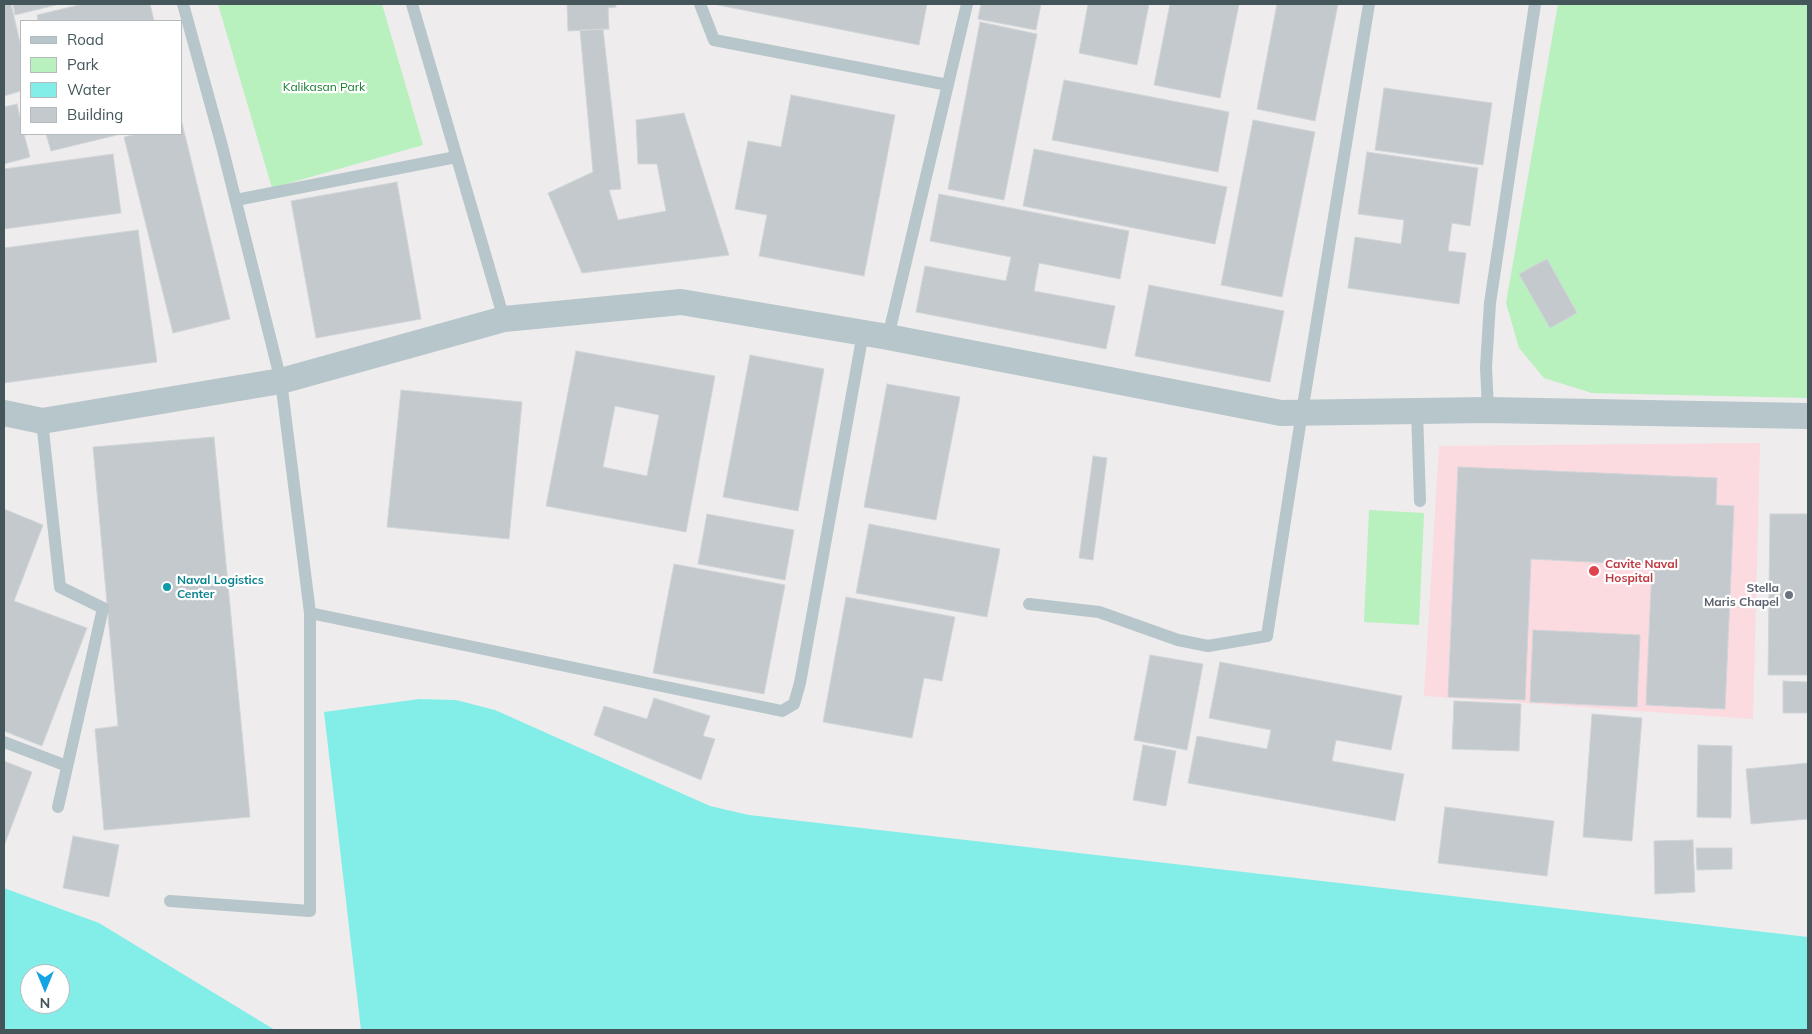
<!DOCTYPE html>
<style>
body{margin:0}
#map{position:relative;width:1812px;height:1034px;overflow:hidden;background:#efeced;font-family:Mulish,sans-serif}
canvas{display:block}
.frame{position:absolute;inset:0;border:5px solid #44565a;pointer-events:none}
.legend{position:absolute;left:20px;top:20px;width:162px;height:115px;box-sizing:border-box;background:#fff;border:1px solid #b4bbbd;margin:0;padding:6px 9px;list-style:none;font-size:15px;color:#44565a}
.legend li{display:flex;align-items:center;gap:10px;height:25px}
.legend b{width:25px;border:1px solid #b4bbbd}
.north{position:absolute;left:20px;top:964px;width:50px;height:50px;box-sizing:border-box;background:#fff;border:1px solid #b4bbbd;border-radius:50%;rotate:180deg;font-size:14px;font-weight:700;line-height:20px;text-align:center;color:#44565a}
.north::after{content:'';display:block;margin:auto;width:18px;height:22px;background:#13a5e3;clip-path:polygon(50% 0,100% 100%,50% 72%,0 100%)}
</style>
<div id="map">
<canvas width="1812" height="1034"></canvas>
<div class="frame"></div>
<ul class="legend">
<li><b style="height:6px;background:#b7c6ca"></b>Road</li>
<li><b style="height:14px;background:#b8f0be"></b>Park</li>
<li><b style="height:14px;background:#83eee8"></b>Water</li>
<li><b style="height:14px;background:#c3c9cd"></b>Building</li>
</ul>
<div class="north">N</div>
</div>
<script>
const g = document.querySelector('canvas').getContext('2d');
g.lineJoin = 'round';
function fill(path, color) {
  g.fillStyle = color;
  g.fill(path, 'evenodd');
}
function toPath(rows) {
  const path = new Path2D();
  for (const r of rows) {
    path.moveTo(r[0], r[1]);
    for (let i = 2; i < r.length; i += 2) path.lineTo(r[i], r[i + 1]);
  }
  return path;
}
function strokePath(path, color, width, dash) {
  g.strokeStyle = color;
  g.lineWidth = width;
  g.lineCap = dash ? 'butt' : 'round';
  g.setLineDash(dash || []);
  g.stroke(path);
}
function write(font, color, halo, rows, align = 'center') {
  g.font = font + ' Mulish,sans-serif';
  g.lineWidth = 4.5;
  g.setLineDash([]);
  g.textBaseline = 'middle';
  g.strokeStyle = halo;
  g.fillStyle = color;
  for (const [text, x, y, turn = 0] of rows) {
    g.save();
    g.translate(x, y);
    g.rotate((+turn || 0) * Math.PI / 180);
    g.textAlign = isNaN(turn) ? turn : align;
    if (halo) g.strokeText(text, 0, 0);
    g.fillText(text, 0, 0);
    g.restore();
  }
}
const medical = toPath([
 [1760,443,1753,719,1424,696,1439,446]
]);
const green = toPath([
 [218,4,382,4,423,145,272,188],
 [1558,4,1808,4,1808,398,1592,393,1544,378,1519,348,1506,303],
 [1369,510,1424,513,1419,625,1364,622]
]);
const water = toPath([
 [419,699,456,700,495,710,710,806,749,815,1808,937,1808,1030,361,1030,324,712],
 [4,888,99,923,275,1030,4,1030],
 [30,974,60,974,60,1004,30,1004]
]);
const building = toPath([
 [4,4,11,4,21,47,21,91,4,96,4,4],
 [13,4,60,4,15,15,13,4],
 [83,4,150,4,154,21,38,21,37,15,83,4],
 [567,4,616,4,616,7,608,8,609,29,568,31,567,4],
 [713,4,927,4,919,45,713,4],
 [981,4,1041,4,1036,30,978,19,981,4],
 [1088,4,1149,4,1137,65,1079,53,1088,4],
 [1170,4,1239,4,1220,98,1154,85,1170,4],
 [1277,4,1338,4,1315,121,1257,109,1277,4],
 [980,22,1037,34,1004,200,948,189,980,22],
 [603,29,621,189,609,190,618,220,666,211,657,164,638,164,636,120,684,113,729,255,582,273,548,193,593,172,580,30,603,29],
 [1064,80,1229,112,1218,172,1052,140,1064,80],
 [1384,88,1492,103,1483,165,1375,150,1384,88],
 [791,95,895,115,864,276,759,256,767,215,735,209,748,141,781,147,791,95],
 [17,104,21,122,21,134,24,134,30,157,4,164,4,107,17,104],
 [1253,120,1315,132,1282,297,1221,285,1253,120],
 [182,123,230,319,173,333,124,137,137,134,181,134,182,123],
 [46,134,121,134,51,151,46,134],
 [1034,149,1227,187,1215,244,1023,206,1034,149],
 [1367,152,1478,168,1470,226,1452,223,1448,251,1466,253,1459,304,1348,288,1355,237,1401,244,1404,220,1358,214,1367,152],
 [113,154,121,213,4,229,4,169,113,154],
 [397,182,421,319,316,338,291,201,397,182],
 [939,194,1129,231,1120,279,1039,263,1034,291,1115,306,1106,349,916,312,925,266,1006,281,1011,257,930,241,939,194],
 [138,230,157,362,4,383,4,248,138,230],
 [1547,259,1577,313,1550,328,1519,274,1547,259],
 [1149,285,1284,311,1270,382,1135,356,1149,285],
 [576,351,715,376,686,532,546,506,576,351],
 [615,406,659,415,647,476,603,467,615,406],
 [750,355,824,369,798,511,723,497,750,355],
 [887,384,960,397,936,520,864,507,887,384],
 [401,390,522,402,509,539,387,527,401,390],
 [214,437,250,817,104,830,95,729,118,726,93,447,214,437],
 [1093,456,1107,458,1093,560,1079,558,1093,456],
 [1458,467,1717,478,1716,505,1734,506,1725,709,1646,705,1652,565,1531,559,1525,700,1448,697,1458,467],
 [4,509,43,525,14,601,87,628,42,746,4,731,4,509],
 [707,514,794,530,785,580,698,564,707,514],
 [1770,514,1808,514,1808,675,1768,675,1770,514],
 [869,524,1000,549,987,617,856,593,869,524],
 [674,564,785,585,764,694,653,673,674,564],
 [846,597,955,617,942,681,924,678,912,738,823,722,846,597],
 [1533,630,1640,635,1637,707,1530,702,1533,630],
 [1150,655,1203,664,1187,750,1134,740,1150,655],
 [1220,662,1402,696,1391,750,1336,740,1332,761,1404,774,1395,821,1188,783,1197,736,1267,749,1271,730,1209,718,1220,662],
 [1783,681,1808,682,1808,713,1783,713,1783,681],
 [654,698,710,716,703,736,715,739,701,780,594,735,604,706,647,719,654,698],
 [1454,701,1521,704,1519,751,1452,749,1454,701],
 [1592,714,1642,718,1632,841,1583,837,1592,714],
 [1143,745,1176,751,1166,806,1133,800,1143,745],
 [1698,745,1732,746,1731,818,1697,817,1698,745],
 [4,761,32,772,4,846,4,761],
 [1808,763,1808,819,1751,824,1746,769,1808,763],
 [1445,807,1554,821,1547,876,1438,863,1445,807],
 [73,836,119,845,109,897,63,888,73,836],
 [1693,840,1695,892,1655,894,1654,841,1693,840],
 [1696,848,1732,848,1732,869,1697,870,1696,848]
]);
const lane = toPath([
 [412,4,504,319],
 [700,4,714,40,948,85],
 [236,200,456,157],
 [888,337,967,4],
 [1488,410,1486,367,1490,303,1535,4],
 [1417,411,1420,501],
 [42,421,60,587,103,608,58,807],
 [1029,604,1099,612,1178,640,1208,646,1267,636,1302,412,1369,4],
 [310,613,782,711,794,704,800,683,863,333],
 [4,742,67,766],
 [170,901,310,911,310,613,281,381,222,146,183,4]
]);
const street = toPath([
 [4,413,42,421,281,381,504,319,681,302,888,337,1281,413,1488,410,1808,416]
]);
const markers = [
 [1594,571,6,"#e0444e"],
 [167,587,5,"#0f9aa8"],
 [1789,595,5,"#6b7280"]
];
const parkNames = [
 ["Kalikasan Park",324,87]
];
const healthNames = [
 ["Cavite Naval",1605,564],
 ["Hospital",1605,578]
];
const cultureNames = [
 ["Naval Logistics",177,580],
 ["Center",177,594]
];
const worshipNames = [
 ["Stella",1779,588],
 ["Maris Chapel",1779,602]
];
fill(medical, '#fbdae0');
fill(green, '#b8f0be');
fill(water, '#83eee8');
fill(building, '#c3c9cd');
strokePath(building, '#d0d5d8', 1);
strokePath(lane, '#b7c6ca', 12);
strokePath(street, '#b7c6ca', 26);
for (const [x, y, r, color] of markers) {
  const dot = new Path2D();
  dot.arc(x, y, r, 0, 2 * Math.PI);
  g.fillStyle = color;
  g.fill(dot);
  strokePath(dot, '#fff', 2);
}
write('12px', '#137d2c', '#fff', parkNames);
write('bold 12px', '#be3a42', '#fff', healthNames, 'left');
write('bold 12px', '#0d838f', '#fff', cultureNames, 'left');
write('bold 12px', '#5b616d', '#fff', worshipNames, 'right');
</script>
